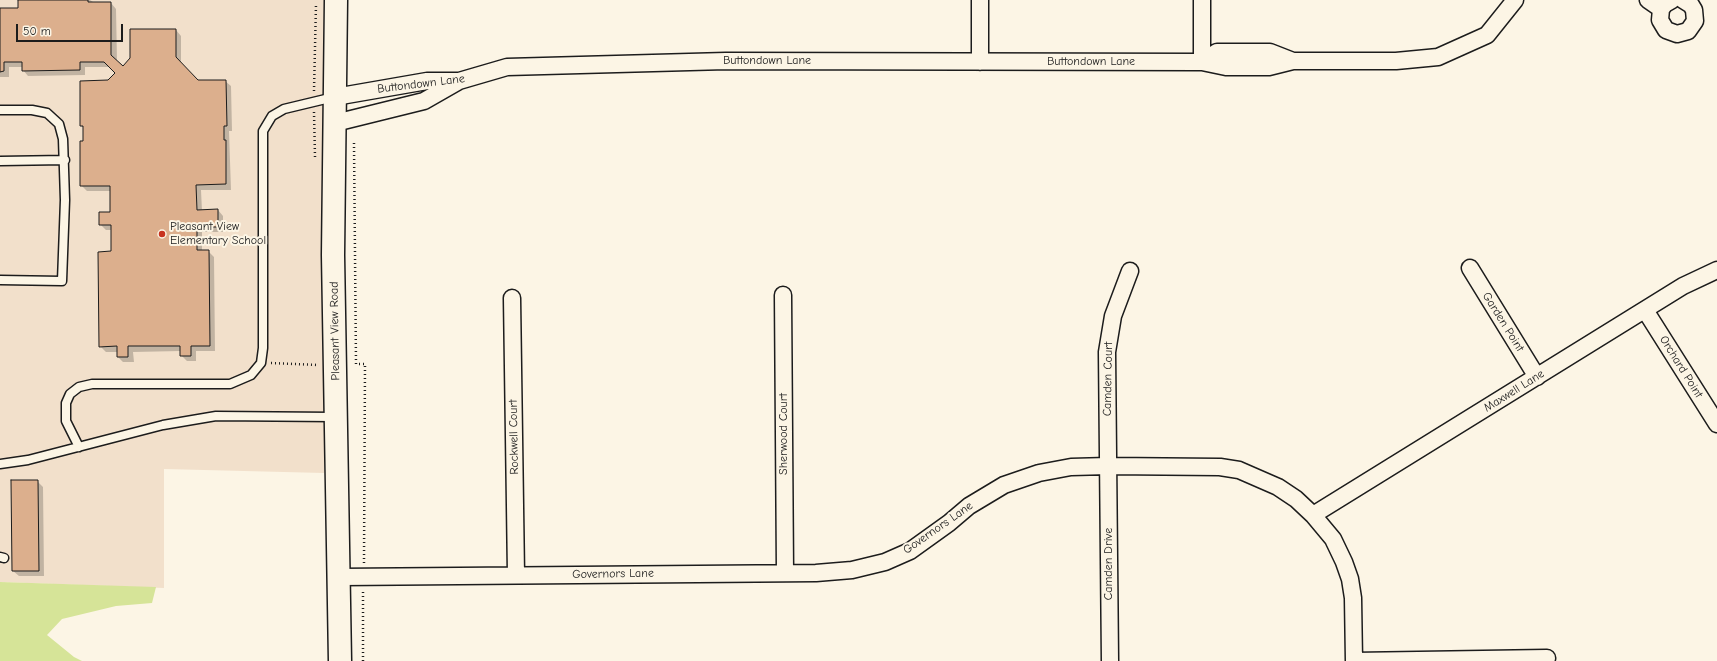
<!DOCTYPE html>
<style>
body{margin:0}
#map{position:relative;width:1717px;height:661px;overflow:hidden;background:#fcf5e5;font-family:"Comic Neue",sans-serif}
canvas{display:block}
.scale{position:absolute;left:16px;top:24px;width:107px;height:18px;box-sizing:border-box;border:2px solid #1c1c1c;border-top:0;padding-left:5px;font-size:12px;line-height:14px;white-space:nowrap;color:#1c1c1c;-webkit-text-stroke:3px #fcf5e5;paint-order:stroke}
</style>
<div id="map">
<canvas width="1717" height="661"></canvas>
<div class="scale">50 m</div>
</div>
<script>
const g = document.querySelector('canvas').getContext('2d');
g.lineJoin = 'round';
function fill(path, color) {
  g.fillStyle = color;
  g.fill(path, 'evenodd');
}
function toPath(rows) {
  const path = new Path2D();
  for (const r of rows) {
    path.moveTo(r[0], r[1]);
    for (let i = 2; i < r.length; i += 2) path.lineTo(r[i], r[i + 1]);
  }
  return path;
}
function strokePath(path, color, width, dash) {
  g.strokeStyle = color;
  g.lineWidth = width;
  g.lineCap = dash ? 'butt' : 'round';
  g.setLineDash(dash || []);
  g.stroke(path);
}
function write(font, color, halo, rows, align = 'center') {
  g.font = font + ' "Comic Neue",sans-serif';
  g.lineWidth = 4;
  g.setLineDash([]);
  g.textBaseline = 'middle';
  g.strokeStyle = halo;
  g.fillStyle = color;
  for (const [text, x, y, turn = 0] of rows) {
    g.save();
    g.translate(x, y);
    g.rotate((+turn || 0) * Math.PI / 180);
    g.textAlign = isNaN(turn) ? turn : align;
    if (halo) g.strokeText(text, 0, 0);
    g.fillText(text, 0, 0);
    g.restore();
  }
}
const built = toPath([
 [0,0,324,0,324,473,164,469,164,588,0,582]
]);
const green = toPath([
 [0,582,156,587,152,603,116,606,62,619,47,635,74,657,82,661,0,661]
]);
const shadow = toPath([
 [19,0,90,0,93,2,111,3,116,9,117,61,123,67,176,30,181,36,181,63,198,81,225,81,231,86,232,131,229,131,231,190,201,190,202,211,218,210,223,216,223,232,202,232,202,251,208,251,214,257,215,351,196,351,196,361,187,361,181,355,181,351,133,352,134,362,123,362,118,357,118,352,106,352,100,346,112,252,112,230,106,230,100,224,111,213,111,191,87,191,81,185,84,142,84,128,81,126,108,81,117,73,111,67,85,67,85,75,28,76,23,70,23,67,9,67,9,77,0,77,0,9,19,9],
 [37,481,43,487,44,576,19,576,13,571]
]);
const building = toPath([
 [18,0,88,0,88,2,111,2,111,55,123,66,130,58,130,29,176,29,176,57,198,80,226,80,227,126,224,126,224,140,226,140,226,184,196,185,197,210,218,209,218,227,197,227,197,250,209,250,210,346,191,346,191,356,180,356,180,346,128,346,128,357,117,357,117,346,99,347,98,252,111,251,111,225,99,225,99,212,110,212,110,186,80,186,80,141,83,141,83,126,80,126,80,81,108,80,115,73,104,62,80,62,80,70,22,71,22,62,4,62,4,71,0,72,0,8,18,8,18,0],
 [11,480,38,480,39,571,12,571,11,480]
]);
const path = toPath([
 [314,91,316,4],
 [314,112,315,157],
 [354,143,356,364,365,364,364,563],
 [271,363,318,365],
 [363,592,363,661]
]);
const lane = toPath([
 [0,110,32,110,47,113,59,124,63,139,65,200,62,281,0,280],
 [0,161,65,160],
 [79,447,66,421,66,403,70,394,79,387,92,384,230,384,251,375,261,363,263,348,263,131,272,116,284,109,334,97],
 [0,464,28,460,163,425,216,416,334,417],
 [0,557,4,558]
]);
const street = toPath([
 [980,0,980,62],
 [1202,0,1202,62],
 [1648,0,1661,9],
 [1672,0,1665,4,1661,9,1660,20,1666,30,1677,34,1688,31,1695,21,1694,10,1691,5,1683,0],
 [1202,62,1217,52,1270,52,1293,61],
 [335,97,427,81,459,81,507,67,726,61,1202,62,1226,67,1269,67,1293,61,1396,61,1438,57,1487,35,1515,0],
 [335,123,424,101,459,81],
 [1470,268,1537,377],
 [783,295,785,573],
 [512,298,516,575],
 [1645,310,1717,424],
 [1313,515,1683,286,1717,270],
 [340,577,816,573,852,570,885,562,910,551,949,523,969,506,1004,485,1039,473,1071,467,1108,466,1220,467,1239,470,1278,487,1296,499,1313,515,1333,539,1344,562,1350,579,1353,598,1354,661],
 [1110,661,1107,352,1113,316,1130,271],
 [1354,661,1547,658]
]);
const secondary = toPath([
 [336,0,333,255,340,661]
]);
const markers = [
 [162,234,4,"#c8321e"]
];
const streetNames = [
 ["Buttondown Lane",767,61],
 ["Buttondown Lane",1091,62],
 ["Buttondown Lane",421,84,-7],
 ["Garden Point",1503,322,58],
 ["Pleasant View Road",335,331,-91],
 ["Orchard Point",1681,367,58],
 ["Camden Court",1108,379,-89],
 ["Maxwell Lane",1514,391,-32],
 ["Sherwood Court",784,434,-90],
 ["Rockwell Court",514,437,-91],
 ["Governors Lane",938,528,-35],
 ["Camden Drive",1109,564,-90],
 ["Governors Lane",613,574,-1]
];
const poiNames = [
 ["Pleasant View",170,227],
 ["Elementary School",170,241]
];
fill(built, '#f2e0cb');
fill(green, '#d6e498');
fill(shadow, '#0003');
fill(building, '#dcaf8d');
strokePath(building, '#1c1c1c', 1);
strokePath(lane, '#1c1c1c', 11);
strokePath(street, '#1c1c1c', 19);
strokePath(secondary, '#1c1c1c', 25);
strokePath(path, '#1c1c1c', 2.5, [1, 3]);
strokePath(lane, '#fcf5e5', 8);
strokePath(street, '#fcf5e5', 16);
strokePath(secondary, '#fcf5e5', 22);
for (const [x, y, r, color] of markers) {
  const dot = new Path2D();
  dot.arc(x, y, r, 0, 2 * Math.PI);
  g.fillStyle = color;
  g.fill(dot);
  strokePath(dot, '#fcf5e5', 1.5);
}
write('12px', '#1c1c1c', '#fcf5e5', streetNames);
write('12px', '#1c1c1c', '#fcf5e5', poiNames, 'left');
</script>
